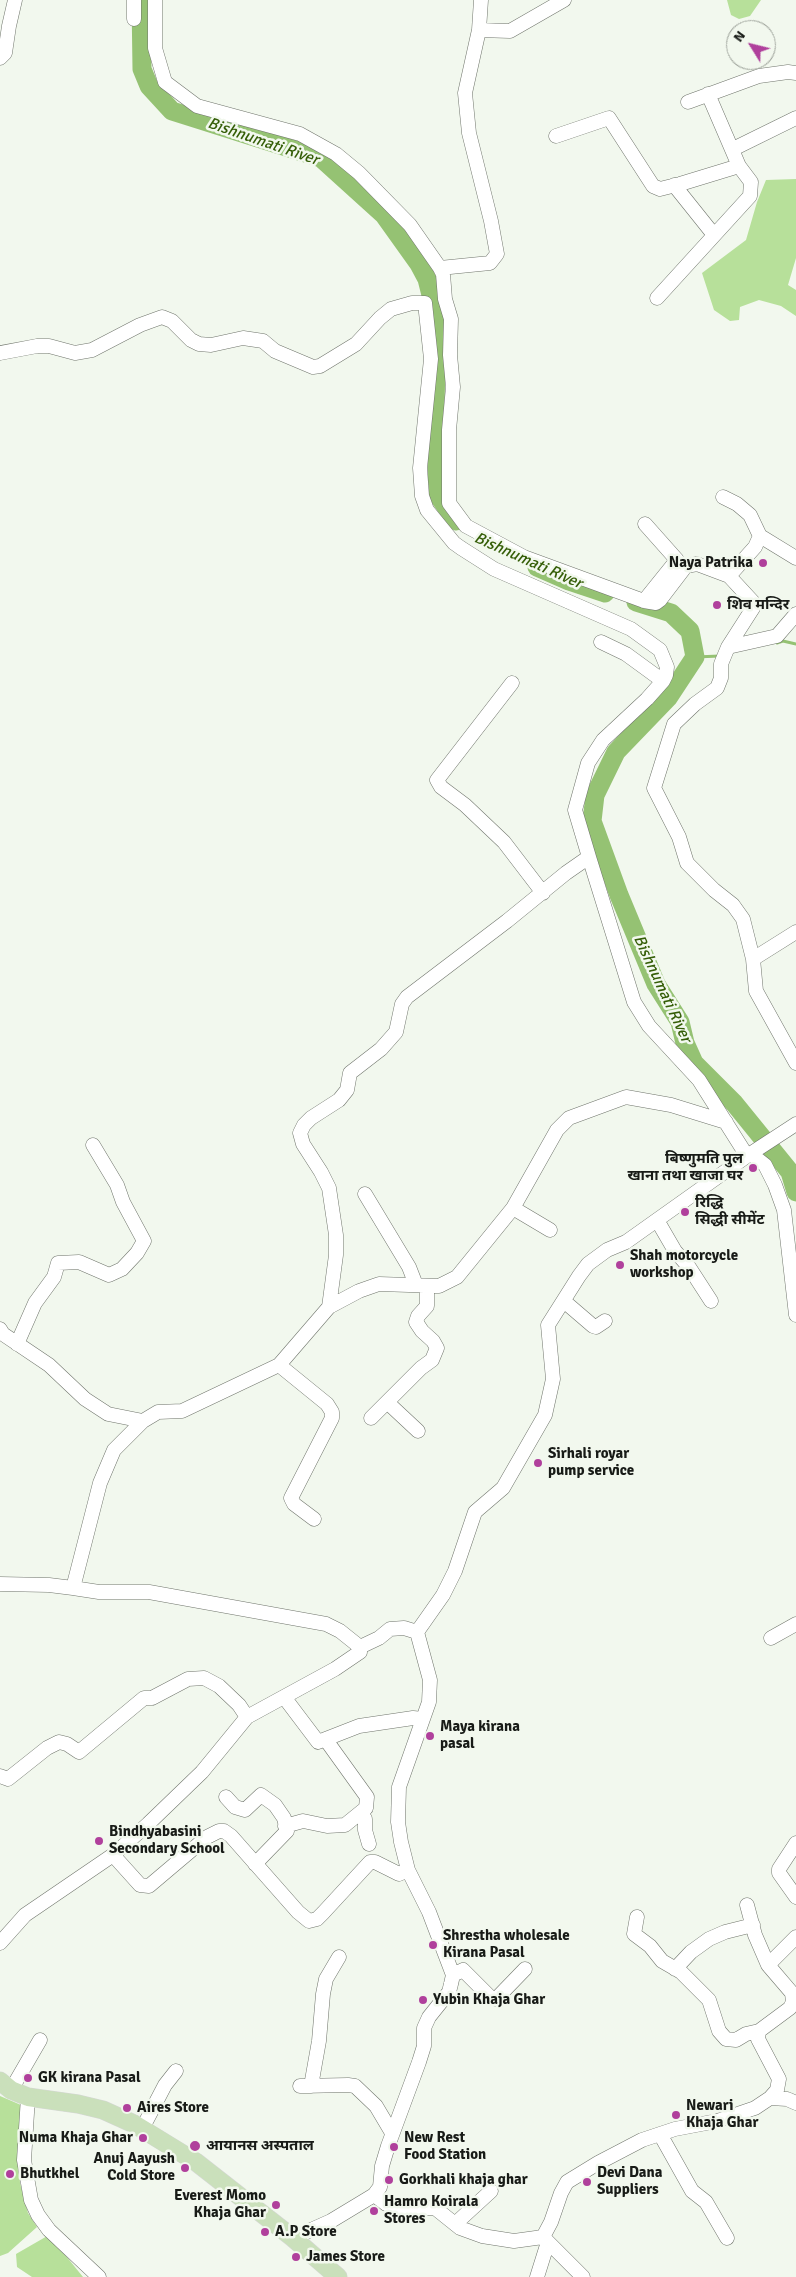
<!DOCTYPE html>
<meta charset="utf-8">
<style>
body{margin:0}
#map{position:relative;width:796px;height:2277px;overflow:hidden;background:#f2f8ee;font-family:Signika,sans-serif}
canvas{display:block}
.north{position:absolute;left:726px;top:20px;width:50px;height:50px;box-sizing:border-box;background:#f2f8ee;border:1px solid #9ba098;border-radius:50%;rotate:306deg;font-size:14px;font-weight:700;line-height:20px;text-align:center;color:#181b17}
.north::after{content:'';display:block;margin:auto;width:18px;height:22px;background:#b0409c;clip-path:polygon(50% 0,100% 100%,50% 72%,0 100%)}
</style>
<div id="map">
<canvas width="796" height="2277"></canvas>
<div class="north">N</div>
</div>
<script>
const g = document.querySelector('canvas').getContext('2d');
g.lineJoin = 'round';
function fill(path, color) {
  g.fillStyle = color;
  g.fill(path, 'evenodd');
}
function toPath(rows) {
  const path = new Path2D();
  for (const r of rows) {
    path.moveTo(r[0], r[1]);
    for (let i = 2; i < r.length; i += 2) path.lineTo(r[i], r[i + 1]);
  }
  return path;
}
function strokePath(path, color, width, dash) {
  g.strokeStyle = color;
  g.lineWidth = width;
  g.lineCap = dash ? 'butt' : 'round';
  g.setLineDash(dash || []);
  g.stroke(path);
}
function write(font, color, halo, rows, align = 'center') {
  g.font = font + ' Signika,"Noto Sans Devanagari",sans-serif';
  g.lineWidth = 5;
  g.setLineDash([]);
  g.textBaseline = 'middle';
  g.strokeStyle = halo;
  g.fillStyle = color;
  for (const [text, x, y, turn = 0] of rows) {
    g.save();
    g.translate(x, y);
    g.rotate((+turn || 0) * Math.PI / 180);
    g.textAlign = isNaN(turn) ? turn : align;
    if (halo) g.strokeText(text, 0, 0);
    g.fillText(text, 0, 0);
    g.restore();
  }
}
const green = toPath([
 [727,0,761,0,750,16,739,19,731,15],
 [796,179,796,258,788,285,796,290,796,316,781,306,759,300,740,307,739,320,730,321,714,310,702,273,746,240,757,202,766,180],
 [0,2096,21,2105,18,2143,20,2183,28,2213,37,2227,8,2253,0,2256],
 [49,2235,83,2277,32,2277,17,2267,16,2254]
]);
const stream = toPath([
 [777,643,783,641,796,644],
 [695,657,720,656]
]);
const river = toPath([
 [141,0,142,69,149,86,172,111,321,158,384,215,419,264,427,279,437,319,435,408,438,495,456,521],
 [537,567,569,581,605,593],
 [636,602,671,613,690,631,695,657,668,698,616,752,595,795,592,821,619,895,656,984,680,1022,685,1043,694,1063,734,1103,790,1172,796,1192]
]);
const minor = toPath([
 [155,0,155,48,165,82,197,106,300,134,336,154,359,173,410,225,440,268,443,274,445,299,451,319,450,355,453,387,449,430,449,503,466,526,524,557,644,601,656,603,660,600,686,566,697,564,729,576,753,602,753,608,728,647,721,664,721,678,717,688,695,704,674,724,654,788,679,837,687,863,714,890,733,905,743,919,753,959,756,991,796,1063],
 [134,19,134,0],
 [479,30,510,31,564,0],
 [0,58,5,53,9,26,15,0],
 [688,102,759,76,788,72,796,73],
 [556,136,609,118,653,186,660,189,680,184,739,166,708,94],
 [733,149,796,118],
 [674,185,714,235],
 [440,268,490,263,497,254,491,221,469,133,465,93,479,30,481,0],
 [657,298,750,196,751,182,739,166],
 [0,353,37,346,49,346,75,353,92,350,140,325,162,317,172,321,191,340,199,344,211,345,243,338,263,341,275,351,313,367,320,366,356,344,380,318,391,309,412,303,425,303,431,359,420,468,422,496,427,510,454,543,461,548,494,569,631,629,660,650,667,667,666,675,663,681,647,699,603,740,588,763,575,810,589,857,566,873,507,921,407,997,402,1004,396,1032,381,1049,350,1073,347,1090,339,1100,311,1118,304,1125,300,1133,303,1144,321,1172,329,1188,336,1235,336,1255,329,1307],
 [723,497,737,504,750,515,760,536,796,558],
 [729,576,755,547,760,536],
 [644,601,677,560,645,524],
 [601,642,626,654,663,681],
 [728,647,777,636,796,614],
 [512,683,437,780,441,787,465,805,504,842,543,893],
 [589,857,634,1002,649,1026,699,1080,747,1156],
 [753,959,796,932],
 [751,1154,765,1165,775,1185,784,1210,796,1315],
 [365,1194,409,1267,416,1285],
 [513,1208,550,1230],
 [657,1220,675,1251,689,1267,711,1301],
 [565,1302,593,1326,596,1327,605,1321],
 [0,1329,3,1334,49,1365,85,1399,108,1414,143,1421],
 [17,1344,35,1303,54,1277,58,1263,79,1262,109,1275,122,1269,137,1253,144,1241,123,1202,117,1185,93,1145],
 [279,1365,327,1404,332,1412,332,1418,291,1498,294,1504,314,1519],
 [388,1403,418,1431],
 [371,1418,421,1368,432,1360,437,1348,433,1341,422,1331,416,1322,418,1316,427,1306,427,1286],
 [0,1584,49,1585,73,1588,100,1483,114,1450,143,1421,158,1412,182,1411,279,1365,329,1307,359,1291,379,1284,439,1286,457,1277,513,1208,557,1130,569,1118,626,1097,671,1105,726,1122],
 [73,1588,99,1592,149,1592,326,1624,340,1631,360,1647],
 [417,1632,443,1595,455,1571,475,1512,503,1488,545,1415,553,1379,548,1325,579,1276,588,1264,607,1250,626,1242,747,1156,796,1124],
 [771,1638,796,1624],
 [284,1697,318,1742,359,1726,413,1718,423,1719],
 [0,1776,8,1779,47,1748,59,1742,67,1744,79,1752,144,1698,152,1698,188,1679,204,1678,219,1686,239,1705,247,1717],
 [226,1797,235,1807,245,1810,261,1795,275,1805,284,1818,287,1831,255,1864],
 [361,1813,365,1819,365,1830,369,1844],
 [285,1826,303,1821,327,1826,345,1825,366,1808,367,1797,326,1740],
 [796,1843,779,1869,779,1873,796,1897],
 [113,1855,140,1885,149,1886,207,1837,219,1831,224,1831,231,1836,298,1912,309,1921,317,1919,323,1913,370,1862,375,1862,399,1874,408,1870],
 [747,1905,755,1935,768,1965],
 [637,1917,634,1934,650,1946,662,1961,681,1972,709,2000,719,2031,726,2039,736,2040,746,2034,759,2031,790,2008,793,2002,792,1993,768,1965,796,1937],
 [0,1943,25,1915,113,1855,148,1824,202,1772,247,1717,335,1669,360,1652,360,1647,379,1638,390,1629,404,1628,417,1632,430,1680,429,1702,399,1787,398,1822,401,1842,408,1870,429,1912,453,1975,451,1984,449,1992,429,2017,424,2028,424,2046,419,2062,388,2146,382,2166,380,2187,374,2195,331,2221,293,2238],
 [675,1969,691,1952,709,1939,725,1932,753,1925],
 [453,1975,463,1970,491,1998,496,1999,525,1969],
 [300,2086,348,2085,355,2086,376,2106,392,2133],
 [311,2086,319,2041,323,1994,326,1979,339,1957],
 [11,2090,40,2040],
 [28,2097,24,2160,31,2200,38,2215,49,2230,99,2277],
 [770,2098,787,2099,796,2103],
 [142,2129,165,2085,176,2071],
 [660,2134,692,2191,706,2202,727,2238],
 [374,2195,386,2204,397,2209,435,2208,460,2228,482,2236,514,2241,543,2237,551,2222,561,2193,567,2182,598,2163,642,2140,675,2129,717,2121,755,2108,770,2098,777,2090,779,2079,758,2039,759,2031],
 [455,2224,491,2191],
 [543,2237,583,2277],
 [537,2277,548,2242]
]);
const major = toPath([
 [0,2081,11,2090,28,2097,78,2104,103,2110,134,2124,196,2162,293,2238,338,2277]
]);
const markers = [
 [763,563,5,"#b0409c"],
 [717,605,5,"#b0409c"],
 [753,1168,5,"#b0409c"],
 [685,1212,5,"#b0409c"],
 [620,1265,5,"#b0409c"],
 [538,1463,5,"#b0409c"],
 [430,1736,5,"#b0409c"],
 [99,1841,5,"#b0409c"],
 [433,1945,5,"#b0409c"],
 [423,2000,5,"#b0409c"],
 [28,2078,5,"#b0409c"],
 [127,2108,5,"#b0409c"],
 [676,2115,5,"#b0409c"],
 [143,2138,5,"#b0409c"],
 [195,2146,6,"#b0409c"],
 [394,2147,5,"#b0409c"],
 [185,2168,5,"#b0409c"],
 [10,2174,5,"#b0409c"],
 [389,2180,5,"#b0409c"],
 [587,2182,5,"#b0409c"],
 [276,2205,5,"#b0409c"],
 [374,2211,5,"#b0409c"],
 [265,2232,5,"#b0409c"],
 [296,2257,5,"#b0409c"]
];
const poiNames = [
 ["Naya Patrika",753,563,"right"],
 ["शिव मन्दिर",727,605],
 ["बिष्णुमति पुल",743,1159,"right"],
 ["खाना तथा खाजा घर",743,1176,"right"],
 ["रिद्धि",695,1203],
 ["सिद्धी सीमेंट",695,1220],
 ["Shah motorcycle",630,1256],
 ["workshop",630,1273],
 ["Sirhali royar",548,1454],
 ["pump service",548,1471],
 ["Maya kirana",440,1727],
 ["pasal",440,1744],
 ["Bindhyabasini",109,1832],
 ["Secondary School",109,1849],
 ["Shrestha wholesale",443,1936],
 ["Kirana Pasal",443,1953],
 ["Yubin Khaja Ghar",433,2000],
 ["GK kirana Pasal",38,2078],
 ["Newari",686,2106],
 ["Khaja Ghar",686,2123],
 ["Aires Store",137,2108],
 ["Numa Khaja Ghar",133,2138,"right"],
 ["New Rest",404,2138],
 ["Food Station",404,2155],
 ["आयानस अस्पताल",206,2146],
 ["Anuj Aayush",175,2159,"right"],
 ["Cold Store",175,2176,"right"],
 ["Devi Dana",597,2173],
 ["Suppliers",597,2190],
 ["Bhutkhel",20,2174],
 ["Gorkhali khaja ghar",399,2180],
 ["Everest Momo",266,2196,"right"],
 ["Khaja Ghar",266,2213,"right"],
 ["Hamro Koirala",384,2202],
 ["Stores",384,2219],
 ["A.P Store",275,2232],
 ["James Store",306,2257]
];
const waterNames = [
 ["Bishnumati River",263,142,19],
 ["Bishnumati River",528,561,24],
 ["Bishnumati River",662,989,65]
];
fill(green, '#b7e09a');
strokePath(stream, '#95c273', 3);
strokePath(river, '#95c273', 19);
strokePath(minor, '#70756c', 15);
strokePath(major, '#d5d6d5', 19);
strokePath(minor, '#fff', 14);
strokePath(major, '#cae0bb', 18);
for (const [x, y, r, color] of markers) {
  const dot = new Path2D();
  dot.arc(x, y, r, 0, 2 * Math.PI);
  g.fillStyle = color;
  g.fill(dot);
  strokePath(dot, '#f2f8ee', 2);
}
write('bold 15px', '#181b17', '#f2f8ee', poiNames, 'left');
write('italic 16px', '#355e08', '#f2f8ee', waterNames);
</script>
